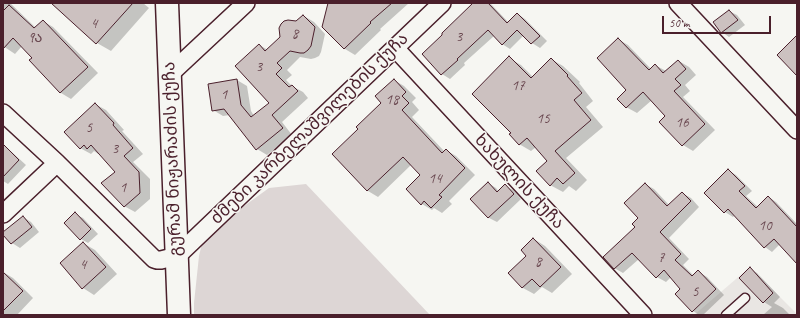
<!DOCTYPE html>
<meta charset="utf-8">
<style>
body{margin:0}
#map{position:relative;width:800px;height:318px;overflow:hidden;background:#f6f6f2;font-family:Caveat,sans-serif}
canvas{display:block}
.frame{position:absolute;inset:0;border:4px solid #4a1f2b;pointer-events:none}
.scale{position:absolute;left:662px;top:16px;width:109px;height:18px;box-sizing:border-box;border:2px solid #4a1f2b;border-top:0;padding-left:5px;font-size:12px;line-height:14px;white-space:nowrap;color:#4a1f2b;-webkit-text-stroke:3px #f6f6f2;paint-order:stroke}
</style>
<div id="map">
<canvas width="800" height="318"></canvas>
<div class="frame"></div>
<div class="scale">50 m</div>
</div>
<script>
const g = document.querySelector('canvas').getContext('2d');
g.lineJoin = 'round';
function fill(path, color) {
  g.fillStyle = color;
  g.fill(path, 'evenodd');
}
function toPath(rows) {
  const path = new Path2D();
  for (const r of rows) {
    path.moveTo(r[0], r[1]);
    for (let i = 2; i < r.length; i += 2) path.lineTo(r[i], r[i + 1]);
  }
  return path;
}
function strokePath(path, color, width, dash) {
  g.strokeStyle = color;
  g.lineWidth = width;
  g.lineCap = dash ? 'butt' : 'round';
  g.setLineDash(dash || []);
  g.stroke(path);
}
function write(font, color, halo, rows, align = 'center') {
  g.font = font + ' Caveat,"Noto Sans Georgian",sans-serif';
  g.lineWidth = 3;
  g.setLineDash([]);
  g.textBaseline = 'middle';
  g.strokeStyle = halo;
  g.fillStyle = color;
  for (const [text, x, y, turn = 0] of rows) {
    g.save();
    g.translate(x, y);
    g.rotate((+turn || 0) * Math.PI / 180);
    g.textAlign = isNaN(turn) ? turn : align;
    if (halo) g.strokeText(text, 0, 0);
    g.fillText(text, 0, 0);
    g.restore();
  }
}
const built = toPath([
 [750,267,797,314,797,315,694,315]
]);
const green = toPath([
 [306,184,430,315,194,315,194,303,199,256,204,235,269,188]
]);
const shadow = toPath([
 [3,3,10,3,36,28,43,21,53,27,98,73,71,99,61,93,30,60,33,58,22,46,15,54,3,46],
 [52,3,143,3,149,8,111,51,97,43],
 [329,3,409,3,380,29,381,30,355,55,345,49,323,26],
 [474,3,490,3,509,23,518,14,525,19,547,41,540,48,532,43,524,35,510,49,502,44,494,36,464,63,465,65,450,79,442,74,423,54,444,35],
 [729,11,737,15,745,25,729,37,722,32],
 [304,16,314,22,325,34,321,52,319,56,315,58,311,59,300,57,287,70,292,75,286,80,292,86,303,92,308,98,282,122,292,135,267,155,257,149,230,115,223,116,213,110,237,80,247,86,251,111,254,116,271,103,259,45,268,50],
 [618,39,628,45,651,69,655,65,666,71,679,61,689,67,696,75,685,85,690,91,683,97,715,130,693,151,683,145,660,122,666,116,652,100,637,113,626,107,628,90],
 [509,58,521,65,533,77,551,59,563,66,580,82,579,83,593,101,586,107,603,127,566,158,587,180,576,191,569,186,563,192,550,185,548,161,536,147,531,151,519,144,512,133],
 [394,80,404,86,416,98,412,102,419,110,412,117,445,152,446,150,456,156,475,175,449,201,452,204,442,213,434,208,432,210,422,204,422,175,412,164,378,197,368,191,333,154,360,129,383,103],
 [95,104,106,110,124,130,122,131,143,154,133,162,150,179,150,199,135,212,124,206,117,172,100,153,98,154,94,151,91,154,80,148],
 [3,144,26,165,8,184,3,181],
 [728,170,736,175,752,191,746,196,758,207,769,197,776,202,797,224,797,262,780,244,772,252,765,247,735,215,733,217,725,212,706,193],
 [488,183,496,188,499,192,505,186,513,190,521,199,497,222,489,218,471,199],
 [645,184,654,189,670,206,682,193,691,198,699,207,669,238,689,259,683,265,694,276,699,272,707,277,724,295,703,315,699,315,693,311,676,294,681,289,671,277,666,282,657,277,639,259,623,273,614,268,637,227,639,218],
 [75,214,83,218,98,234,88,243,81,239],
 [23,217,31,222,39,232,20,248,12,243],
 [534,239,545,246,572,274,552,293,542,287,534,294,523,288,509,273,527,256],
 [83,243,95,250,117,274,94,295,83,288,61,263],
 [750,269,757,273,780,297,774,303,783,308,790,315,763,315,772,307,764,302],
 [3,272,13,278,33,298,17,315,5,315,3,314]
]);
const building = toPath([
 [51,3,133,3,96,44,51,3],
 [328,3,392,3,370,22,371,23,344,49,322,27,328,3],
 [473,3,488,3,507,23,517,13,540,36,531,44,517,30,502,45,488,30,457,59,458,60,441,75,422,54,442,35,442,33,473,3],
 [9,5,34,28,43,20,88,67,60,93,29,60,32,58,13,38,3,49,3,11,9,5],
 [729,10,738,20,721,33,713,22,729,10],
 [303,15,315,27,311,46,308,50,304,53,300,53,290,51,277,63,282,68,276,74,289,87,292,85,298,91,272,115,283,128,256,150,224,109,212,111,208,84,237,79,241,105,251,117,269,103,235,66,259,44,265,51,280,37,279,28,281,24,284,21,288,20,296,21,303,15],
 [797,35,797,76,777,55,797,35],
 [618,38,649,70,655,64,663,73,678,60,686,69,675,79,681,85,674,91,705,124,682,146,659,122,665,116,643,92,626,108,617,99,626,90,597,58,618,38],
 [509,56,531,78,551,58,568,75,567,76,582,93,574,100,591,120,555,151,575,173,563,184,557,178,550,186,536,171,547,161,527,138,519,145,509,134,511,133,472,94,509,56],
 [394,79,406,92,402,96,409,103,402,110,442,153,446,149,465,168,439,195,442,197,431,208,424,201,421,205,406,189,420,175,403,157,367,191,332,154,358,129,356,127,381,103,375,96,394,79],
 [95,103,114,123,113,125,133,148,124,156,139,172,140,193,124,207,101,183,115,172,91,145,87,149,84,145,80,149,64,132,95,103],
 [3,144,19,160,3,177,3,144],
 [728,169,745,186,739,191,756,208,768,196,797,227,797,264,774,239,764,248,728,209,724,213,704,193,728,169],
 [488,182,497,192,505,184,514,194,488,218,470,199,488,182],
 [645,183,667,206,682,192,691,201,660,232,681,254,675,260,692,276,698,270,716,289,692,312,675,294,680,289,664,270,656,278,632,253,614,269,603,257,635,227,632,224,638,218,624,203,645,183],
 [75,212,91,229,80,240,64,223,75,212],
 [23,216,32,227,11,244,3,235,3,232,23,216],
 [533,238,561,267,540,287,532,279,522,288,508,273,526,256,521,250,533,238],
 [83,242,106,267,82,289,60,263,83,242],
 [750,267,773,293,763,303,739,278,750,267],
 [3,272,23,291,3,311,3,272]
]);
const lane = toPath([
 [726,315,745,298]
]);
const street = toPath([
 [678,3,797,130],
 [395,48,643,315],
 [170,74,246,3],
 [3,113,57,163,154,259,157,260,161,260,177,256,442,3],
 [3,214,57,163]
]);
const secondary = toPath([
 [167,3,179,315]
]);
const numberNames = [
 ["4",94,24],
 ["8",295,34],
 ["3",459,37],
 ["9ა",35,38],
 ["3",259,67],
 ["17",518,86],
 ["1",224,95],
 ["18",392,100],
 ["15",543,119],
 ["16",682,123],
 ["5",89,128],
 ["3",115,149],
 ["14",435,179],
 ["1",123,188],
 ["10",765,226],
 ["7",661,258],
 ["8",538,262],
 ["4",83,265],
 ["5",695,292]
];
const streetNames = [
 ["ძმები კარბელაშვილების ქუჩა",310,129,-44],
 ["გურამ ნიჟარაძის ქუჩა",173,159,-92],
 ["ხახულის ქუჩა",519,182,47]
];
fill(built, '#e9e6e3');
fill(green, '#ddd6d5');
fill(shadow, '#0003');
fill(building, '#ccc1c0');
strokePath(building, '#4a1f2b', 1);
strokePath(lane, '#4a1f2b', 11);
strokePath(street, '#4a1f2b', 20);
strokePath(secondary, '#4a1f2b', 25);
strokePath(lane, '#f6f6f2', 8);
strokePath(street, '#f6f6f2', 17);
strokePath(secondary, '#f6f6f2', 22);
write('15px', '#6a4850', null, numberNames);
write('17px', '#4a1f2b', '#f6f6f2', streetNames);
</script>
